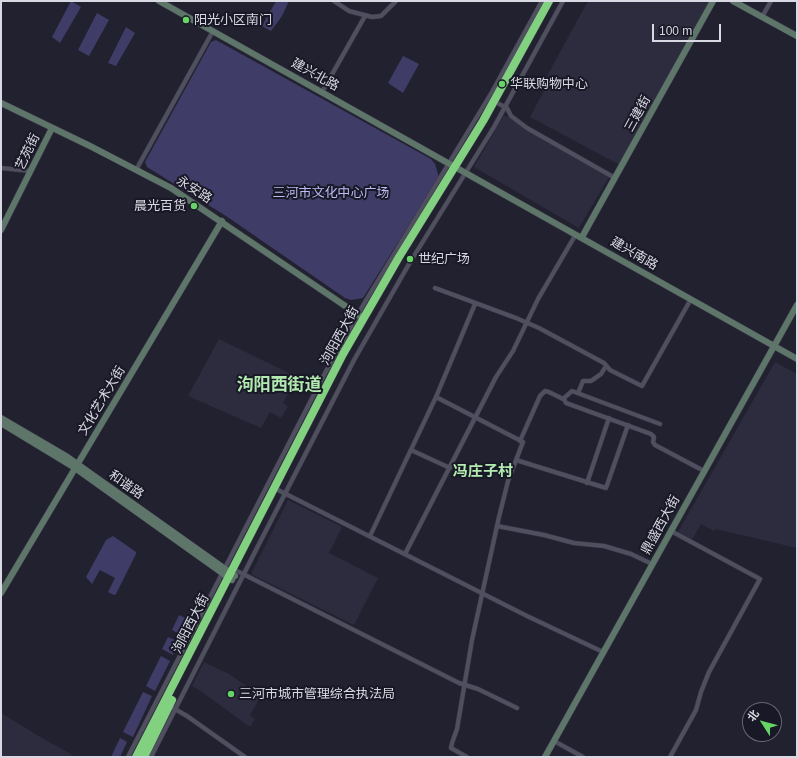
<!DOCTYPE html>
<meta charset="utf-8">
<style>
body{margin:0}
#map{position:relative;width:798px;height:758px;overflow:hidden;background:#222130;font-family:Arial,"Noto Sans SC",sans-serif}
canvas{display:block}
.frame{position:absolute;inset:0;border:2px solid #d9d9e3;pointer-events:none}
.north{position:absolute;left:742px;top:702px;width:40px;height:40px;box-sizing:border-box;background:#191826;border:1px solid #666572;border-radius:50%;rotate:306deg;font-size:11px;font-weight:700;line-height:16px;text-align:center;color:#d9d9e3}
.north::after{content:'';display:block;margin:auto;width:14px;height:18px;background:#66d466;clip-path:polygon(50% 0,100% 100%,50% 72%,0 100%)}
.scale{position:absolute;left:652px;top:24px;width:69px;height:18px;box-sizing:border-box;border:2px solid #d9d9e3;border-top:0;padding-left:5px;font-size:12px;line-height:14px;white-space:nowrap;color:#d9d9e3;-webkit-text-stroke:3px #191826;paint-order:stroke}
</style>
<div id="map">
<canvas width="798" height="758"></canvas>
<div class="frame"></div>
<div class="north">北</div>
<div class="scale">100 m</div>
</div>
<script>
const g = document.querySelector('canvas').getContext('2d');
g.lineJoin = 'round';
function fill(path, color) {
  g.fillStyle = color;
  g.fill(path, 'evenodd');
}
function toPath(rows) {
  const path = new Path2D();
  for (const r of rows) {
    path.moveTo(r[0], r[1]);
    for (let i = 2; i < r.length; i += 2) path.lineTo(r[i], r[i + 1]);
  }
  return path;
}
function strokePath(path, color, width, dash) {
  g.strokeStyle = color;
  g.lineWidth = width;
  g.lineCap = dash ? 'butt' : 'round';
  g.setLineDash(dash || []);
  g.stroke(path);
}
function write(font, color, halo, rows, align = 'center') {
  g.font = font + ' Arial,"Noto Sans SC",sans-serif';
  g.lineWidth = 4;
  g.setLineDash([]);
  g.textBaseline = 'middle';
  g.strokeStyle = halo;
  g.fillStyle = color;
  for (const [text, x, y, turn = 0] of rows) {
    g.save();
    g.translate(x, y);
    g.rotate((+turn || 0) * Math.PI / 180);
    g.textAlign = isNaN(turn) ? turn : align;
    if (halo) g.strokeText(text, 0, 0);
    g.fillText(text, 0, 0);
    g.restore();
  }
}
const built = toPath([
 [588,1,710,1,620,165,530,117,546,87,542,85],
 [504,115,609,177,579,228,474,167],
 [219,339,297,377,283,403,288,406,281,418,270,412,261,428,188,396],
 [775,362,797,374,797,548,716,529,714,531,701,524,692,540,678,532],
 [288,500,342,527,329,553,378,578,354,625,251,574],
 [204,662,229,674,261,696,250,715,255,719,250,727,202,692,192,686],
 [1,713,37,735,76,757,1,757]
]);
const green = toPath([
 [71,1,81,7,60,43,52,37],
 [276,1,289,1,282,16,271,31,262,26],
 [97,13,109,20,89,56,78,50],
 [126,27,135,33,116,66,108,63],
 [216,40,431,159,435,164,439,177,363,298,351,300,345,298,226,216,147,167,145,162,211,42],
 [403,56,419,64,403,93,388,83],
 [113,536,136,552,136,554,116,594,114,595,108,592,115,578,100,570,92,584,86,577,106,540],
 [179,615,190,620,183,636,172,630],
 [168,637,179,642,173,655,162,649],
 [161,656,170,661,155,691,146,686],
 [143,692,152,696,133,737,123,732],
 [120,738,127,742,120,757,111,757]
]);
const street = toPath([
 [334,1,349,11,372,17,381,16,396,1],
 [762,17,771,1],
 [322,92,365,16],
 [499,104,507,108,511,116,527,128,615,178],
 [1,168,31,171],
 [136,170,213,31],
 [435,288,516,318,539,328,604,363,610,370,642,386,691,299],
 [578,393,583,381,591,381,601,374,606,366],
 [436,397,523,442,508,481,499,517,472,640,457,729,452,743,451,748,467,757],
 [564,399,566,403,651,434,654,437,653,442,655,445,704,471],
 [520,441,540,396,545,391,549,392,563,399,572,391,660,424],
 [411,450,450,468],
 [516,460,606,488,628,425],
 [587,483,609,418],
 [278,490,527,616,603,652],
 [497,526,544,535,574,543,604,546,631,554,652,564],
 [370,536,436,397,475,304],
 [405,554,496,377,513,351,538,299,576,234],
 [237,571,459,683,478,689,517,708],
 [173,708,187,716,245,757],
 [554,741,583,757],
 [128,757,324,375,365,302,492,92,542,1],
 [151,757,258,546,354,360,409,264,494,127,563,1],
 [670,757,696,710,701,692,709,672,760,579,671,531]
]);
const secondary = toPath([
 [159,1,797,359],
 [733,1,797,36],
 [1,103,90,146,171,188,363,318],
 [1,230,52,128],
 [582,237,713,1],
 [1,418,66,456,235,576],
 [1,423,75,468,232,580],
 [1,593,222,221],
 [545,757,797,305]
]);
const highway = toPath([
 [136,757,343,354,399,257,483,121,549,1],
 [144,757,172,700]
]);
const markers = [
 [186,20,4,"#66d466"],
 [502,84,4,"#66d466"],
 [194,206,4,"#66d466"],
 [410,259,4,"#66d466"],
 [231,694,4,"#66d466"]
];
const poiNames = [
 ["阳光小区南门",194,20],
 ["华联购物中心",510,84],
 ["晨光百货",186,206,"right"],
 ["世纪广场",418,259],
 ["三河市城市管理综合执法局",239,694]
];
const streetNames = [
 ["建兴北路",315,75,29],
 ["三建街",638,114,-61],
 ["艺苑街",28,152,-64],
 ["永安路",194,190,32],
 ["建兴南路",634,254,30],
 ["泃阳西大街",340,336,-61],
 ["文化艺术大街",102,401,-59],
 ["和谐路",126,485,35],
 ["鼎盛西大街",661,525,-61],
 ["泃阳西大街",191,624,-63]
];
const parkNames = [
 ["三河市文化中心广场",331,193]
];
const quarterNames = [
 ["冯庄子村",483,472]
];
const districtNames = [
 ["泃阳西街道",279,385]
];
fill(built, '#2d2c3f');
fill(green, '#3f3c67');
strokePath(street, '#3d3c49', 5);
strokePath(secondary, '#3d3c49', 7);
strokePath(highway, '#3d3c49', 9);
strokePath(street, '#4f4f60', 4);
strokePath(secondary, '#5e766a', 6);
strokePath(highway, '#81d180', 8);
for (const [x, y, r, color] of markers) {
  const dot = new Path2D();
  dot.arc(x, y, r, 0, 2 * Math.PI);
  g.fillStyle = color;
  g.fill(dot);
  strokePath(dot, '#191826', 1.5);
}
write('13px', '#d9d9e3', '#191826', poiNames, 'left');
write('13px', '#d9d9e3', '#191826', streetNames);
write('13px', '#bcbbf6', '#191826', parkNames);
write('bold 15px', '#b2ebaf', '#191826', quarterNames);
write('bold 17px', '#b2ebaf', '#191826', districtNames);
</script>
